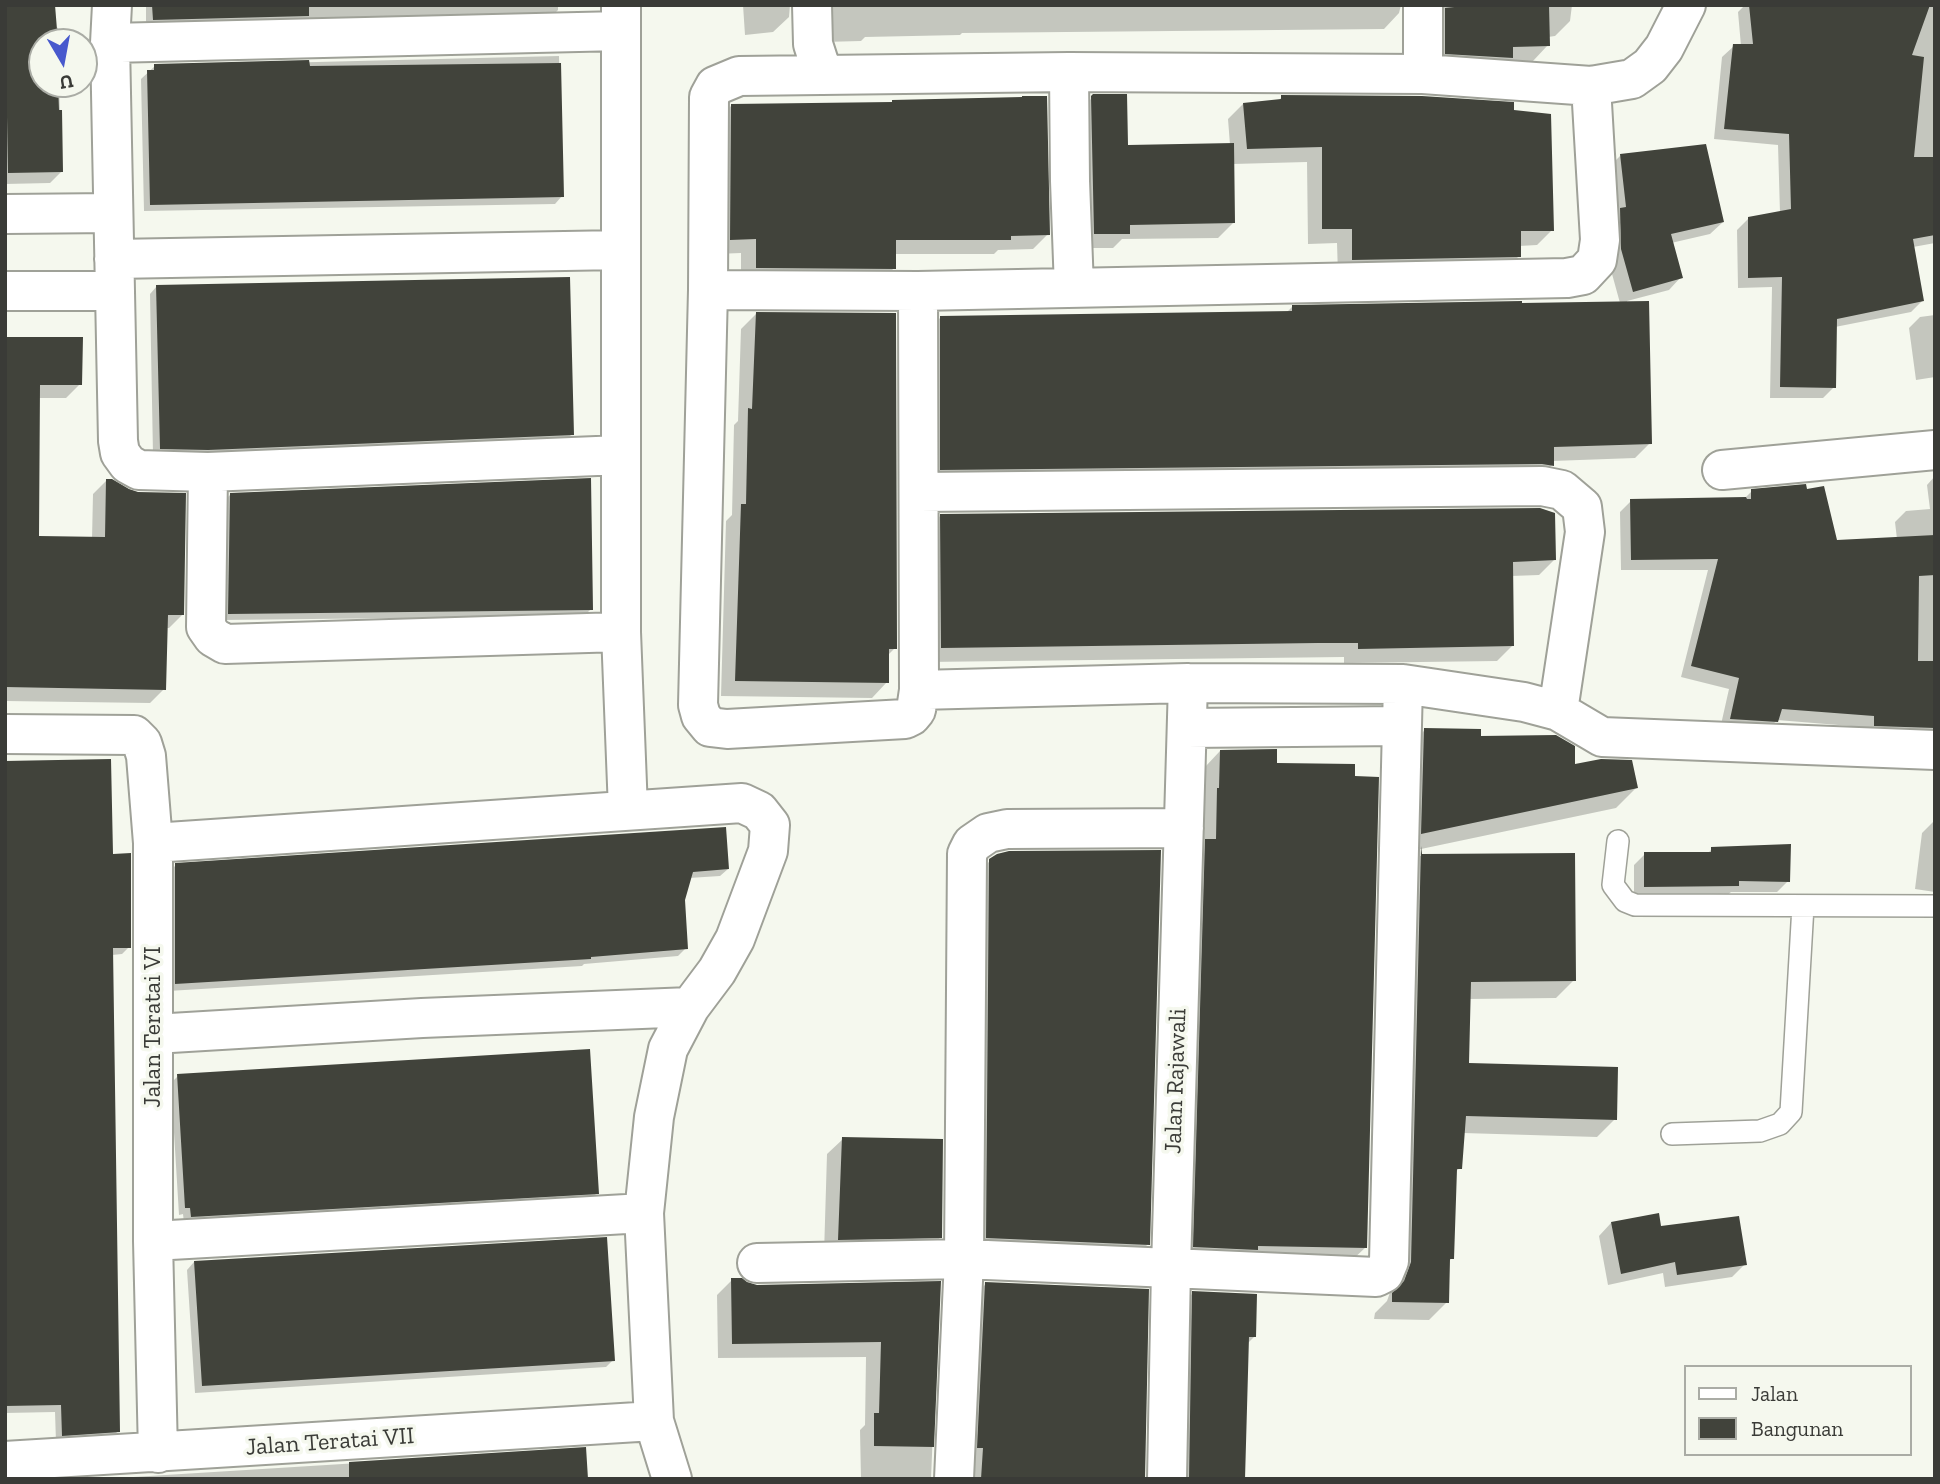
<!DOCTYPE html>
<style>
body{margin:0}
#map{position:relative;width:1940px;height:1484px;overflow:hidden;background:#f5f8ee;font-family:"Zilla Slab",serif}
canvas{display:block}
.frame{position:absolute;inset:0;border:7px solid #3a3b37;pointer-events:none}
.legend{position:absolute;left:1684px;top:1365px;width:228px;height:91px;box-sizing:border-box;background:#f5f8ee;border:2px solid #aaaca5;margin:0;padding:9px 12px;list-style:none;font-size:21px;color:#3a3b37}
.legend li{display:flex;align-items:center;gap:14px;height:35px}
.legend b{width:35px;border:2px solid #aaaca5}
.north{position:absolute;left:28px;top:28px;width:70px;height:70px;box-sizing:border-box;background:#f5f8ee;border:2px solid #aaaca5;border-radius:50%;rotate:170deg;font-size:19px;font-weight:700;line-height:28px;text-align:center;color:#3a3b37}
.north::after{content:'';display:block;margin:auto;width:24px;height:32px;background:#4859cd;clip-path:polygon(50% 0,100% 100%,50% 72%,0 100%)}
</style>
<div id="map">
<canvas width="1940" height="1484"></canvas>
<div class="frame"></div>
<ul class="legend">
<li><b style="height:9px;background:#fff"></b>Jalan</li>
<li><b style="height:19px;background:#41433b"></b>Bangunan</li>
</ul>
<div class="north">U</div>
</div>
<script>
const g = document.querySelector('canvas').getContext('2d');
g.lineJoin = 'round';
function fill(path, color) {
  g.fillStyle = color;
  g.fill(path, 'evenodd');
}
function toPath(rows) {
  const path = new Path2D();
  for (const r of rows) {
    path.moveTo(r[0], r[1]);
    for (let i = 2; i < r.length; i += 2) path.lineTo(r[i], r[i + 1]);
  }
  return path;
}
function strokePath(path, color, width, dash) {
  g.strokeStyle = color;
  g.lineWidth = width;
  g.lineCap = dash ? 'butt' : 'round';
  g.setLineDash(dash || []);
  g.stroke(path);
}
function write(font, color, halo, rows, align = 'center') {
  g.font = font + ' "Zilla Slab",serif';
  g.lineWidth = 7;
  g.setLineDash([]);
  g.textBaseline = 'middle';
  g.strokeStyle = halo;
  g.fillStyle = color;
  for (const [text, x, y, turn = 0] of rows) {
    g.save();
    g.translate(x, y);
    g.rotate((+turn || 0) * Math.PI / 180);
    g.textAlign = isNaN(turn) ? turn : align;
    if (halo) g.strokeText(text, 0, 0);
    g.fillText(text, 0, 0);
    g.restore();
  }
}
const shadow = toPath([
 [5,5,58,28,58,42,42,42,42,84,59,84,62,171,50,183,5,184],
 [146,5,558,5,558,10,551,17,146,27],
 [743,5,790,5,789,17,773,32,745,35],
 [812,5,1401,5,1399,13,1384,29,962,33,960,35,865,37,861,41,823,42],
 [1423,5,1572,5,1570,21,1555,36,1548,37,1548,45,1533,61,1430,68],
 [1745,5,1935,5,1935,243,1913,247,1922,301,1911,312,1835,327,1834,387,1823,398,1770,398,1772,287,1738,288,1737,230,1748,219,1780,213,1778,145,1714,139,1722,57,1734,46,1741,46,1738,12],
 [559,56,562,196,555,204,144,211,141,79,155,66],
 [1094,96,1126,147,1230,145,1228,119,1243,104,1277,102,1282,97,1552,230,1537,245,1519,246,1519,256,1504,272,1338,275,1337,243,1308,244,1307,162,1233,164,1233,223,1218,238,1122,239,1113,248,1079,248,1077,113],
 [890,104,1048,234,1033,249,998,250,994,254,894,254,894,268,879,284,741,283,741,253,716,254,716,121,732,105],
 [1620,156,1723,222,1710,234,1671,243,1681,277,1669,290,1627,301,1650,443,1635,458,1552,461,1552,465,1537,480,926,484,925,333,941,317,1286,313,1292,307,1620,303,1609,263,1608,168],
 [157,286,572,434,564,442,153,455,150,294],
 [756,314,895,648,887,656,887,682,872,698,721,696,726,521,732,515,734,425,738,421,741,329],
 [1935,315,1935,377,1916,380,1909,328,1920,317],
 [5,338,80,384,66,398,39,398,37,538,92,539,93,494,107,480,183,614,169,628,166,628,164,689,150,703,5,701],
 [1935,476,1935,742,1863,736,1863,727,1777,720,1766,732,1720,729,1729,689,1681,677,1708,570,1621,570,1620,512,1631,501,1744,499,1752,491,1836,542,1897,539,1895,522,1906,511,1930,509,1927,485],
 [230,495,591,609,584,616,222,620,223,502],
 [941,515,1554,560,1539,575,1511,576,1513,645,1497,661,1344,663,1344,657,926,662,926,531],
 [1425,730,1479,738,1636,788,1616,808,1402,853,1404,750],
 [1220,751,1275,765,1353,778,1366,1247,1350,1262,1179,1262,1202,805,1204,802,1205,767],
 [5,762,112,856,129,947,122,954,112,955,118,1431,111,1439,56,1442,55,1412,5,1413],
 [1933,822,1935,822,1935,892,1915,889,1922,833],
 [1420,849,1420,856,1573,855,1574,980,1556,998,1468,999,1467,1064,1615,1119,1597,1137,1463,1133,1460,1168,1455,1172,1452,1258,1448,1262,1447,1302,1429,1320,1374,1319,1375,1313,1387,1301,1394,1281,1404,865],
 [1712,849,1788,881,1777,892,1731,892,1726,896,1634,897,1634,865,1645,854,1707,854],
 [990,861,1148,1244,1133,1260,972,1253,974,876],
 [176,865,728,869,720,876,689,878,683,900,686,948,678,956,584,964,582,966,168,991,168,873],
 [178,1076,597,1193,590,1200,184,1223,183,1214,179,1215,171,1083],
 [843,1139,941,1237,925,1252,824,1254,827,1154],
 [1611,1223,1659,1228,1745,1264,1732,1277,1665,1287,1663,1273,1608,1285,1599,1236],
 [194,1262,613,1360,606,1367,195,1393,187,1270],
 [732,1280,757,1287,939,1283,931,1479,861,1479,860,1430,865,1425,866,1357,718,1358,717,1295],
 [986,1284,1143,1479,962,1479,970,1299],
 [1193,1293,1255,1336,1247,1344,1243,1479,1175,1479,1178,1308],
 [584,1449,586,1479,101,1479]
]);
const building = toPath([
 [5,5,55,5,58,42,42,42,42,84,58,84,59,110,62,110,63,172,8,173],
 [152,5,309,5,309,16,153,20],
 [1473,5,1549,5,1550,46,1513,47,1513,58,1445,54,1445,8],
 [1749,5,1930,5,1912,55,1924,57,1914,157,1935,157,1935,235,1913,239,1924,301,1837,319,1836,388,1780,387,1782,277,1748,278,1748,217,1791,209,1789,134,1724,129,1733,44,1753,44],
 [309,60,310,66,561,63,564,197,150,205,147,70,154,70,154,64],
 [1093,94,1127,94,1128,145,1234,143,1235,223,1130,225,1130,234,1094,234,1091,96],
 [1281,95,1422,96,1514,102,1514,110,1551,114,1554,231,1521,231,1521,257,1352,260,1352,229,1322,229,1322,147,1247,149,1243,103,1281,99],
 [1022,96,1047,96,1050,235,1011,236,1011,240,896,240,896,269,756,268,756,239,730,240,731,104,892,102,892,100,1022,97],
 [1706,144,1724,222,1671,234,1683,278,1633,292,1621,249,1620,208,1626,207,1620,154],
 [570,277,574,435,208,450,160,449,156,285],
 [1522,301,1522,303,1649,301,1652,444,1554,447,1554,466,1542,464,940,470,940,316,1292,311,1292,305],
 [756,312,896,313,897,649,889,649,889,683,735,681,741,504,746,504,748,408,752,409],
 [5,337,83,337,82,385,40,385,39,536,105,537,106,479,112,479,129,489,138,492,186,493,184,615,168,615,166,690,5,687],
 [591,478,593,610,228,614,230,493],
 [1806,484,1807,489,1824,486,1837,540,1935,535,1935,575,1919,576,1918,661,1935,661,1935,728,1874,726,1874,716,1782,709,1778,722,1730,719,1739,678,1691,666,1718,559,1631,560,1630,499,1746,497,1747,499,1751,499,1751,489],
 [1540,508,1555,513,1556,560,1513,562,1514,646,1358,649,1358,643,1318,643,941,648,940,514],
 [1424,728,1481,729,1481,736,1556,735,1575,746,1575,764,1601,759,1632,760,1638,788,1421,834],
 [1277,749,1277,763,1355,764,1355,776,1379,777,1367,1248,1258,1246,1258,1250,1193,1247,1205,839,1216,839,1217,788,1219,788,1220,750],
 [111,759,113,854,131,853,131,948,113,948,120,1432,62,1436,61,1405,5,1406,5,761],
 [726,827,729,869,693,872,685,900,688,949,591,957,591,959,175,984,175,863],
 [1791,844,1790,882,1739,881,1739,886,1644,887,1644,852,1711,852,1711,847],
 [1421,846,1422,854,1575,853,1576,981,1471,982,1469,1063,1618,1067,1617,1120,1466,1116,1462,1169,1457,1169,1454,1259,1450,1259,1449,1303,1392,1302,1392,1293,1404,1281,1411,1262],
 [1161,850,1150,1245,986,1238,989,859,997,854,1009,851],
 [590,1049,599,1194,191,1217,190,1208,185,1208,177,1074],
 [842,1137,943,1139,942,1238,838,1240],
 [1659,1213,1661,1226,1739,1216,1747,1265,1677,1275,1675,1262,1621,1274,1611,1222],
 [607,1237,615,1361,202,1386,194,1261],
 [731,1278,742,1278,747,1282,757,1285,941,1281,934,1447,874,1446,874,1413,879,1413,881,1342,732,1344],
 [985,1282,1149,1289,1145,1479,981,1479,983,1448,977,1448],
 [1192,1291,1257,1294,1256,1337,1249,1337,1245,1479,1189,1479],
 [586,1447,588,1479,349,1479,349,1462]
]);
const lane = toPath([
 [1618,841,1613,885,1625,901,1635,905,1935,906],
 [1672,1134,1760,1131,1780,1124,1791,1112,1803,906]
]);
const street = toPath([
 [112,5,110,43,118,441,120,453,128,464,139,470,208,472,621,455],
 [621,5,621,632,628,810],
 [812,5,813,44,823,75],
 [1423,5,1423,74],
 [110,43,621,31],
 [1069,72,1070,181,1074,288],
 [5,214,113,213],
 [114,259,621,250],
 [708,290,918,291,1567,278,1583,275,1597,260,1600,240,1591,86,1632,79,1650,66,1664,48,1686,5],
 [5,291,114,291],
 [918,291,919,690,916,710,911,716,905,719,727,729,710,727,701,716,698,705,708,290,709,97,715,86,739,76,1069,72,1423,74,1591,86],
 [1722,470,1935,450],
 [208,472,206,627,213,637,225,644,621,632],
 [920,492,1542,486,1562,490,1582,507,1585,532,1558,711],
 [919,690,1188,683,1403,684,1524,702,1558,711,1602,737,1935,750],
 [1187,728,1401,726],
 [5,734,134,735,142,743,146,756,153,843,153,1241,158,1453],
 [153,843,742,803,759,811,770,825,768,851,735,939,717,971,690,1007,668,1049,654,1117,644,1213,654,1421,672,1479],
 [154,1034,422,1018,690,1007],
 [153,1241,644,1213],
 [757,1263,964,1259,1376,1277,1384,1273,1389,1261,1403,684],
 [5,1461,654,1421],
 [954,1479,964,1259,967,854,972,844,988,833,1007,829,1184,828],
 [1167,1479,1171,1268,1188,683]
]);
const streetNames = [
 ["Jalan Teratai VI",153,1027,-90],
 ["Jalan Rajawali",1176,1081,-88],
 ["Jalan Teratai VII",330,1442,-4]
];
fill(shadow, '#0003');
fill(building, '#41433b');
strokePath(lane, '#9fa198', 24);
strokePath(street, '#9fa198', 42);
strokePath(lane, '#fff', 21);
strokePath(street, '#fff', 38);
write('24px', '#3a3b37', '#f5f8ee', streetNames);
</script>
